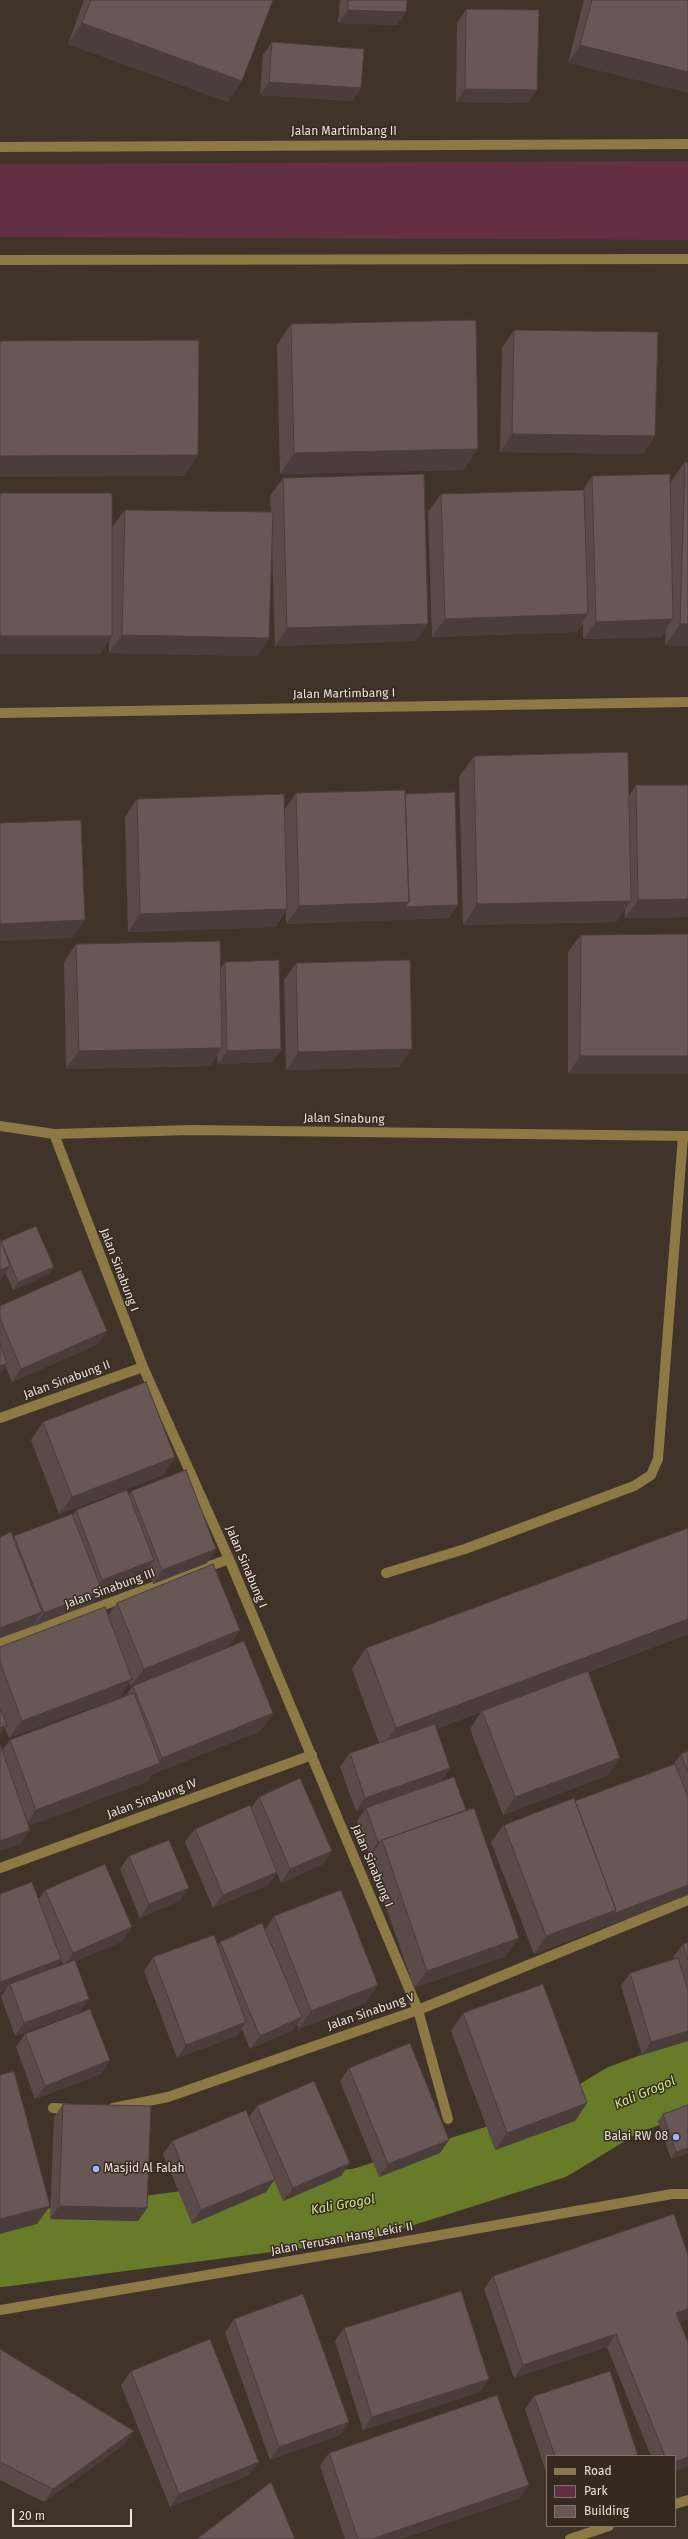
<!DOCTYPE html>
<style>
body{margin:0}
#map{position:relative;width:688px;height:2539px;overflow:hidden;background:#40342a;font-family:"Fira Sans",sans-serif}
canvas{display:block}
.legend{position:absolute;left:546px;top:2455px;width:130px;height:72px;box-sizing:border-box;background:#362a20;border:1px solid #7f746c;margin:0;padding:5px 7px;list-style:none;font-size:12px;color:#ece4dd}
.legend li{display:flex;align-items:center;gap:8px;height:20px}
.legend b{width:20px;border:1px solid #7f746c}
.scale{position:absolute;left:12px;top:2509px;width:120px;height:18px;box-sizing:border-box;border:2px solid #ece4dd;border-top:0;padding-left:5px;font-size:12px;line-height:14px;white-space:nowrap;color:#ece4dd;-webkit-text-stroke:3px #362a20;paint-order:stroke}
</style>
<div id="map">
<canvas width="688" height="2539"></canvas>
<ul class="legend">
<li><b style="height:5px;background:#8c7943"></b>Road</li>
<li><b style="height:11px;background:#642e43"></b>Park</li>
<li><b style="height:11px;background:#695755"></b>Building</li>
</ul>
<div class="scale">20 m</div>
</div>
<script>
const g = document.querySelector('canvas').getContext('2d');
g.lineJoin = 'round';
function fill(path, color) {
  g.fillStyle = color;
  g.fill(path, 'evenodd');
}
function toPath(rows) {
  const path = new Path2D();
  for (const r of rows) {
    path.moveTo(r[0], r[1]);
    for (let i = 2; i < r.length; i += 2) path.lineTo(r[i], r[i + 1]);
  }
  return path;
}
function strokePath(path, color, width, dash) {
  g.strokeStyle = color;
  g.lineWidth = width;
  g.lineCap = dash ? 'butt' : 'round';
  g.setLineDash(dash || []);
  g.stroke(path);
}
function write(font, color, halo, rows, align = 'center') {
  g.font = font + ' "Fira Sans",sans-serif';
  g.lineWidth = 3;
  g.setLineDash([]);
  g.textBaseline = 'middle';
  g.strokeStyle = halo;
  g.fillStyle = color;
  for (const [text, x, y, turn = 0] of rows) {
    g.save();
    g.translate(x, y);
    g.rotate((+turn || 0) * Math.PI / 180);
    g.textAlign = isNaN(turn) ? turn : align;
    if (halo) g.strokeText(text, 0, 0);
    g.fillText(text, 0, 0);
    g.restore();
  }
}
const green = toPath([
 [688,161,688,240,0,237,0,164]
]);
const river = toPath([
 [0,2251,361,2204,551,2144,623,2100,688,2076]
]);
const minor = toPath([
 [0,147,688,144],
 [0,260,688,259],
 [0,713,688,702],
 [0,1126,54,1134,191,1130,688,1136],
 [54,1134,143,1367,229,1559,418,2010,448,2119],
 [0,1418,143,1367],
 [386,1573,465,1549,634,1486,651,1475,658,1459,683,1136],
 [0,1643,229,1559],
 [0,1868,312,1755],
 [53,2108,73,2109],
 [113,2108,168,2097,418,2010,688,1900],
 [0,2310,367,2248,672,2194,688,2194],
 [675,2504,688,2500],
 [570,2539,609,2526]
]);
const wall = toPath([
 [84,0,273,0,228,102,68,44],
 [340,0,407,0,406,12,397,25,338,23],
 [584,0,688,0,568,63],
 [466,9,528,103,456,102,457,23],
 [272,42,361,88,352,101,260,95,263,55],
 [291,324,478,449,463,470,280,474,277,345],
 [514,330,655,436,643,454,500,452,502,348],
 [685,462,688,646,665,645,666,630,661,637,583,639,583,623,576,632,432,637,428,512,441,494,583,490,592,476,670,483],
 [283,478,416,641,275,646,272,544,269,638,257,656,109,653,109,640,100,654,112,527,125,510,271,512,270,496],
 [474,756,629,796,636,785,688,785,688,917,625,918,625,909,616,922,463,925,459,777],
 [296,793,405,794,449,918,286,924,286,911,275,927,128,932,125,817,137,799,285,809],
 [688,934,568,1074,568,952,581,935],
 [76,944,221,968,225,962,281,1049,272,1062,218,1064,217,1055,210,1066,66,1069,64,962],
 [296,963,399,1067,286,1070,284,980],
 [0,1239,1,1241,49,1274,13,1290,5,1272,0,1280],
 [0,1306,98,1344,12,1382,5,1365,0,1373],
 [43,1422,163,1475,59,1514,31,1440],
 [131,1491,207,1563,153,1584,147,1569,144,1573,101,1590,92,1603,34,1626,34,1624,33,1626,0,1638,0,1537,13,1537,14,1536,73,1515,76,1510,129,1495],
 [117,1603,240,1630,227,1648,131,1686,129,1683,120,1697,9,1738,5,1728,0,1735,0,1647,108,1616],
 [688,1634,588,1672,608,1775,503,1815,470,1729,481,1712,436,1729,450,1768,441,1781,506,1956,414,1988,369,1858,372,1854,369,1855,357,1821,366,1808,394,1798,356,1811,340,1767,350,1753,379,1743,352,1669,366,1648],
 [133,1686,273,1713,260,1731,153,1774,148,1781,29,1826,21,1843,0,1851,0,1744,2,1750,10,1740,125,1696],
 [688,1751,688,1895,534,1954,491,1842,504,1825,575,1801,674,1764,681,1754],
 [259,1797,323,1864,281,1883,277,1873,268,1885,213,1908,185,1842,195,1829,251,1808],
 [129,1856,189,1888,179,1901,140,1918,120,1869],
 [45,1890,123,1941,75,1961,80,2012,15,2036,1,1997,6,1989,0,1992,39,1899],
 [61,1960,63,1965,55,1968],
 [274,1916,378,1985,365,2003,299,2029,297,2024,293,2030,250,2049,242,2029,237,2036,177,2058,144,1971,153,1957,218,1945,220,1942,265,1930],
 [688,1942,688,2041,642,2055,621,1986,630,1973,674,1959,673,1957,683,1944],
 [463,2013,587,2103,575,2121,495,2150,451,2031],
 [25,2034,110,2060,101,2074,35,2099,16,2047],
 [349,2068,440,2153,379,2177,340,2081],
 [63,2104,147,2208,138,2221,50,2219,54,2117],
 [688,2105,688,2153,671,2159,658,2121,663,2114],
 [257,2106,341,2176,283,2201,274,2180,266,2192,192,2224,163,2154,172,2141,249,2117],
 [493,2276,680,2322,688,2342,688,2466,675,2472,675,2456,651,2456,607,2347,514,2378,484,2289],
 [234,2319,349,2422,340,2435,270,2460,225,2333],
 [344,2328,489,2379,480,2392,363,2430,335,2341],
 [0,2349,125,2444,44,2502,0,2480],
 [131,2371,259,2462,249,2475,170,2507,121,2385],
 [534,2396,638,2456,547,2456,547,2474,525,2409],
 [329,2453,520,2498,401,2539,345,2539,320,2466]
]);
const shadedWall = toPath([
 [348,10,406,12,397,25,338,23],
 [82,23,242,81,228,102,68,44],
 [580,45,688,72,688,93,568,63],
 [269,82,361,88,352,101,260,95],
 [465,89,537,90,528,103,456,102],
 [512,434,655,436,643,454,500,452],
 [478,449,463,470,280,474,294,453],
 [198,455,184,476,0,477,0,456],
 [588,614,576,632,432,637,445,619],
 [673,619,661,637,583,639,596,622],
 [428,624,416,641,275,646,287,628],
 [680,624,688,624,688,646,665,645],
 [122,635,269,638,257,656,109,653],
 [0,636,112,636,100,654,0,654],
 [688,899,688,917,625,918,638,900],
 [631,901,616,922,463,925,477,904],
 [409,902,458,905,449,918,286,924,299,906],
 [287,909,275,927,128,932,140,914],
 [85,920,72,938,0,941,0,924],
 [222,1048,210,1066,66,1069,79,1051],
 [281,1049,272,1062,218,1064,227,1051],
 [412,1049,399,1067,286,1070,298,1052],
 [580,1056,688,1056,688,1074,568,1074],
 [10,1266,0,1280,0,1270],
 [54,1267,49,1274,13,1290,18,1282],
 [107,1331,98,1344,12,1382,21,1369],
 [7,1363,0,1373,0,1366],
 [175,1457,163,1475,59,1514,72,1497],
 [216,1549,207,1563,153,1584,162,1570],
 [154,1560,144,1573,93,1593,102,1580],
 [102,1590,92,1603,34,1626,44,1613],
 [42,1612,33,1626,0,1638,0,1628],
 [688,1619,688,1634,482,1711,481,1712,381,1749,396,1728],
 [240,1630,227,1648,131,1686,144,1669],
 [132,1679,120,1697,9,1738,22,1721],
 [273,1713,260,1731,153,1774,148,1781,24,1828,36,1810,157,1764,162,1758],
 [7,1725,0,1735,0,1728],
 [620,1758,608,1775,503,1815,515,1797],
 [450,1768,441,1781,356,1811,365,1798],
 [30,1830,21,1843,0,1851,0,1841],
 [381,1841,372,1854,369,1855,378,1842],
 [332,1851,323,1864,281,1883,290,1869],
 [277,1872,268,1885,213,1908,223,1895],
 [688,1885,688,1895,534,1954,546,1936,616,1910],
 [189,1888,179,1901,140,1918,149,1904],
 [132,1927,123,1941,64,1966,73,1953],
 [519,1938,506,1956,414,1988,427,1971],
 [61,1959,52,1972,10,1984,6,1989,0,1992,0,1982],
 [378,1985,365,2003,299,2029,311,2011],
 [89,1999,80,2012,15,2036,24,2023],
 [302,2017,293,2030,250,2049,260,2036],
 [246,2022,237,2036,177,2058,186,2045],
 [688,2031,688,2041,642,2055,651,2042],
 [110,2060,101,2074,35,2099,45,2086],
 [587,2103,575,2121,495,2150,507,2133],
 [449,2140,440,2153,379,2177,388,2164],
 [688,2148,688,2153,671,2159,676,2152],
 [350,2163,341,2176,283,2201,293,2188],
 [275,2179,266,2192,192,2224,201,2210],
 [50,2206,37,2224,0,2234,0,2219],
 [59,2206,147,2208,138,2221,50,2219],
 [688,2309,688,2319,667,2326,676,2313],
 [616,2334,607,2347,514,2378,523,2365],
 [489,2379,480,2392,363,2430,372,2417],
 [349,2422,340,2435,270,2460,279,2447],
 [134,2431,125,2444,44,2502,53,2489],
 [688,2457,688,2466,675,2472,675,2462],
 [259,2462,249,2475,170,2507,179,2494],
 [529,2485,520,2498,401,2539,372,2539]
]);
const building = toPath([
 [91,0,273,0,242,81,82,23,91,0],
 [348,0,407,0,406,12,348,10,348,0],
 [592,0,688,0,688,72,580,45,592,0],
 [466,9,539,10,537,90,465,89,466,9],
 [272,42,364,49,361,88,269,82,272,42],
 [476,320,478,449,294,453,291,324,476,320],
 [514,330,658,332,655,436,512,434,514,330],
 [199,340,198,455,0,456,0,341,199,340],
 [685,462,688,462,688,624,680,624,685,462],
 [424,474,428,624,287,628,283,478,424,474],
 [670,474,673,619,596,622,592,476,670,474],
 [584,490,588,614,445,619,441,494,584,490],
 [0,493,112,493,112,636,0,636,0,493],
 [125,510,273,512,269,638,122,635,125,510],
 [628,752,631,901,477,904,474,756,628,752],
 [636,785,688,785,688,899,638,900,636,785],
 [405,790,409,902,299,906,296,793,405,790],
 [455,792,458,905,405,907,409,902,405,794,455,792],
 [284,794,287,909,140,914,137,799,284,794],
 [81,820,85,920,0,924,0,823,81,820],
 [688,934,688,1056,580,1056,581,935,688,934],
 [220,941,222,1048,79,1051,76,944,220,941],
 [279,960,281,1049,227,1051,225,962,279,960],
 [410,960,412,1049,298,1052,296,963,410,960],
 [36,1226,54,1267,18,1282,1,1241,36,1226],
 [0,1239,10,1266,0,1270,0,1239],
 [81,1270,107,1331,21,1369,0,1318,0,1306,81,1270],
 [0,1344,7,1363,0,1366,0,1344],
 [146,1382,175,1457,72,1497,43,1422,146,1382],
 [186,1470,216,1549,162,1570,131,1491,186,1470],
 [127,1490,154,1560,102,1580,76,1510,127,1490],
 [72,1514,102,1590,44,1613,14,1536,72,1514],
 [688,1528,688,1619,396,1728,366,1648,688,1528],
 [11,1532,42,1612,0,1628,0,1537,11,1532],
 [213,1564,240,1630,144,1669,117,1603,213,1564],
 [105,1607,132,1679,22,1721,0,1662,0,1647,105,1607],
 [244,1641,273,1713,162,1758,133,1686,244,1641],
 [588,1671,620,1758,515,1797,482,1711,588,1671],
 [134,1693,160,1763,36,1810,10,1740,134,1693],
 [0,1708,7,1725,0,1728,0,1708],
 [435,1724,450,1768,365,1798,350,1753,435,1724],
 [0,1744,30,1830,0,1841,0,1744],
 [688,1751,688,1772,681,1754,688,1751],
 [675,1764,688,1797,688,1885,613,1914,616,1910,575,1801,675,1764],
 [454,1777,466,1810,382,1840,382,1841,378,1842,366,1808,454,1777],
 [300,1778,332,1851,290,1869,259,1797,300,1778],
 [574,1798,616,1910,546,1936,504,1825,574,1798],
 [250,1805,277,1872,223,1895,195,1829,250,1805],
 [474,1808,519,1938,427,1971,382,1840,474,1808],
 [169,1840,189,1888,149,1904,129,1856,169,1840],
 [105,1864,132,1927,73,1953,45,1890,105,1864],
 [32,1882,61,1959,0,1982,0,1894,32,1882],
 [341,1890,378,1985,311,2011,274,1916,341,1890],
 [262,1923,302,2017,260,2036,220,1942,262,1923],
 [214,1935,246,2022,186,2045,153,1957,214,1935],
 [688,1942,688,1960,683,1944,688,1942],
 [678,1958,688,1990,688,2031,651,2042,630,1973,678,1958],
 [75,1960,89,1999,24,2023,10,1984,75,1960],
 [543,1984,587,2103,507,2133,463,2013,543,1984],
 [90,2009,110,2060,45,2086,25,2034,90,2009],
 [410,2043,449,2140,388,2164,349,2068,410,2043],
 [14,2071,50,2206,0,2219,0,2075,14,2071],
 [314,2081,350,2163,293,2188,257,2106,314,2081],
 [63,2104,151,2106,147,2208,59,2206,63,2104],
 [688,2105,688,2148,676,2152,663,2114,688,2105],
 [246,2110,275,2179,201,2210,172,2141,246,2110],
 [674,2214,688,2255,688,2309,676,2313,688,2342,688,2457,675,2462,675,2456,665,2456,616,2334,523,2365,493,2276,674,2214],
 [461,2291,489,2379,372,2417,344,2328,461,2291],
 [303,2294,349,2422,279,2447,234,2319,303,2294],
 [210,2339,259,2462,179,2494,131,2371,210,2339],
 [0,2349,134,2431,53,2489,0,2462,0,2349],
 [610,2371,638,2456,555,2456,534,2396,610,2371],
 [497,2395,529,2485,372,2539,358,2539,329,2453,497,2395],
 [271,2482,295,2539,197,2539,271,2482]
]);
const markers = [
 [676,2137,4,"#94b7fd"],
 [96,2169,4,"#94b7fd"]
];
const streetNames = [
 ["Jalan Martimbang II",344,132],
 ["Jalan Martimbang I",344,694,-1],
 ["Jalan Sinabung",344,1119,1],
 ["Jalan Sinabung I",119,1270,69],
 ["Jalan Sinabung II",67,1380,-20],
 ["Jalan Sinabung I",246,1567,67],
 ["Jalan Sinabung III",110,1589,-20],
 ["Jalan Sinabung IV",152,1799,-20],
 ["Jalan Sinabung I",372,1866,67],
 ["Jalan Sinabung V",371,2012,-19],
 ["Jalan Terusan Hang Lekir II",342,2239,-10]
];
const poiNames = [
 ["Balai RW 08",668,2137],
 ["Masjid Al Falah",104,2169,"left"]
];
const waterNames = [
 ["Kali Grogol",645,2093,-23],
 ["Kali Grogol",343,2205,-10]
];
fill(green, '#642e43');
strokePath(river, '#677b28', 72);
strokePath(minor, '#8c7943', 10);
fill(wall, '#5a4b49');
fill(shadedWall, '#4a3d3c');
fill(building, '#695755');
strokePath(building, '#4a3d3c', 1);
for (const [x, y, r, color] of markers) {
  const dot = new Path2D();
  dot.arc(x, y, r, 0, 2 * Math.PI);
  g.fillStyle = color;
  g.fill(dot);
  strokePath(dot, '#362a20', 1.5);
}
write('12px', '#ece4dd', '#362a20', streetNames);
write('12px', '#ece4dd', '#362a20', poiNames, 'right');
write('italic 13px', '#cfee7f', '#362a20', waterNames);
</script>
